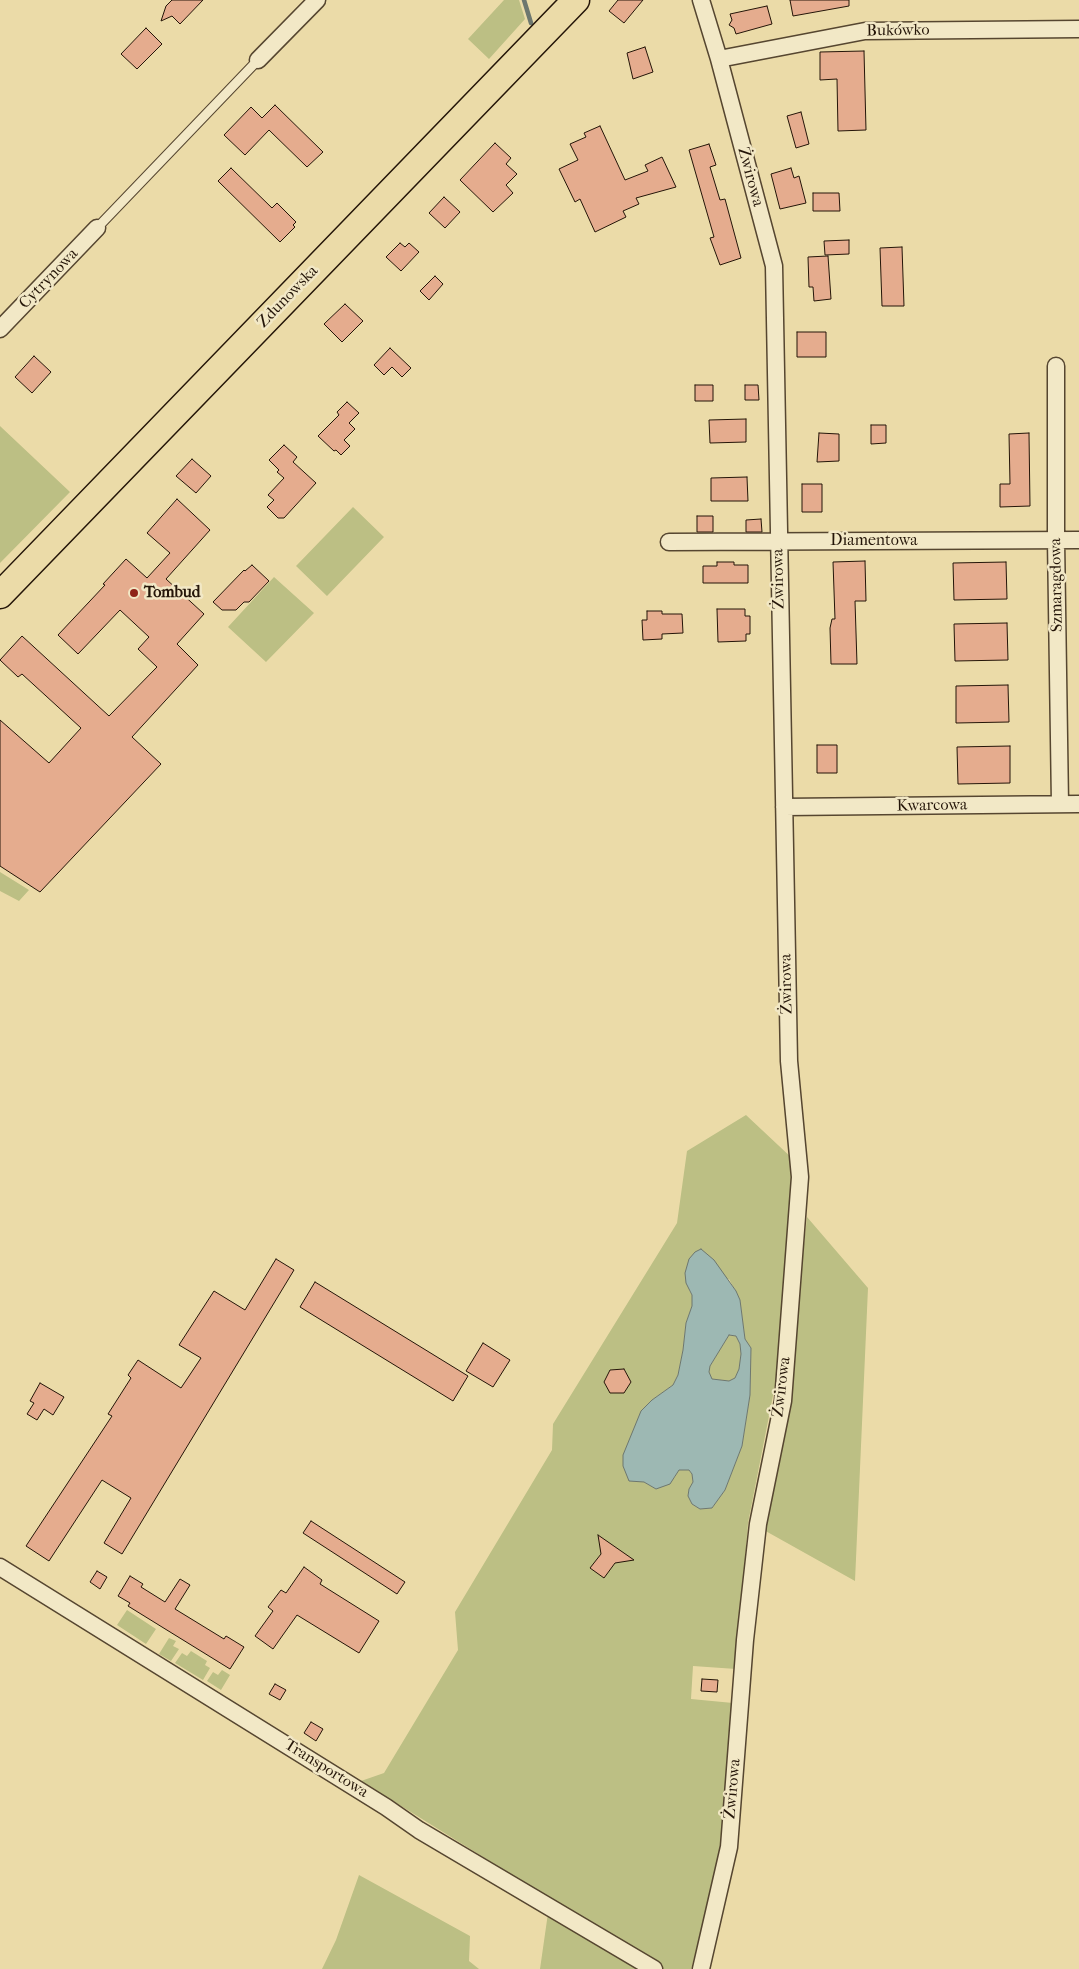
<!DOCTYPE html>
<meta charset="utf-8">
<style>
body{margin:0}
canvas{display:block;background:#ebdba8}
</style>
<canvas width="1079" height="1969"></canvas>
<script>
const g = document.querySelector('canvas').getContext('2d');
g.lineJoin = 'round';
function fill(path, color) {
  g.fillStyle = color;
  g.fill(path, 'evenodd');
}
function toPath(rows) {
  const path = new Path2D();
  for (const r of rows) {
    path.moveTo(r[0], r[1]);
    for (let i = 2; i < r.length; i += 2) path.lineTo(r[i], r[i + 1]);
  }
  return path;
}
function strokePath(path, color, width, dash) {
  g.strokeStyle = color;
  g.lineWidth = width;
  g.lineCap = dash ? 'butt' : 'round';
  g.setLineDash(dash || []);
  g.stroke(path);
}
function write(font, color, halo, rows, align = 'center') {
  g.font = font + ' "IM FELL French Canon",serif';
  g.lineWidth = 5;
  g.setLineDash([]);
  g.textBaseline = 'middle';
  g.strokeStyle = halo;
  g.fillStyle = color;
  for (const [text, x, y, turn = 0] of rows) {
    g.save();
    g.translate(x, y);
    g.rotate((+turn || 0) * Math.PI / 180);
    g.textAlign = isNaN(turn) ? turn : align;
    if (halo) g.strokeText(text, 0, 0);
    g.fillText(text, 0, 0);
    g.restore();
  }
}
const green = toPath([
 [504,0,519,0,525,19,489,59,468,39],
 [0,426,70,492,0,563],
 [353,507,384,537,327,596,296,566],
 [274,577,314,613,266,662,228,627],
 [0,872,29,890,19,901,0,891],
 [746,1115,794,1160,779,1365,748,1523,736,1669,693,1666,691,1699,733,1703,724,1844,691,1969,663,1969,361,1781,384,1773,458,1650,455,1612,552,1450,553,1424,677,1223,687,1151],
 [729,1279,740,1300,745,1339,751,1348,750,1395,742,1446,725,1490,712,1508,700,1509,692,1504,688,1496,689,1489,693,1482,692,1474,689,1470,678,1470,675,1477,656,1489,644,1482,641,1411,652,1400,673,1385,678,1375,683,1350,686,1323,692,1306,692,1295,689,1290],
 [624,1369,631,1382,624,1393,611,1393,604,1382,610,1370],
 [807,1217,868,1288,855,1581,762,1529,787,1401],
 [729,1335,736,1336,740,1344,741,1354,739,1369,735,1378,729,1381,711,1379,709,1372,710,1366],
 [127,1610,156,1629,146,1644,117,1625],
 [169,1638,176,1641,173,1646,179,1649,171,1661,159,1654],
 [191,1651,207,1661,205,1665,210,1668,203,1680,175,1663,182,1653,187,1656],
 [222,1670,230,1675,221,1690,207,1681,213,1672,218,1675],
 [359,1875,470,1936,469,1961,479,1969,322,1969,336,1940],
 [548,1913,639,1969,540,1969]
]);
const water = toPath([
 [701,1249,714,1260,736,1291,740,1300,745,1339,751,1348,750,1395,742,1446,725,1490,712,1508,700,1509,692,1504,688,1496,689,1489,693,1482,692,1474,689,1470,679,1470,670,1484,656,1489,644,1482,629,1481,623,1466,623,1455,641,1411,652,1400,673,1385,678,1375,683,1350,686,1323,692,1306,692,1295,686,1283,685,1273,689,1259,695,1252,701,1249],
 [729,1335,736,1336,740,1344,741,1354,739,1369,735,1378,729,1381,712,1379,709,1372,710,1366,729,1335]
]);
const stream = toPath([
 [524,0,531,23]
]);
const building = toPath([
 [172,0,203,0,180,24,172,16,161,21,166,6,172,0],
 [618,0,643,0,624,23,609,11,618,0],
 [790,0,849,0,849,6,793,16,790,0],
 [767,6,772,24,736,34,734,28,729,25,732,20,730,14,767,6],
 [146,28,162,44,137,69,121,54,146,28],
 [645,47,653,72,633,79,627,53,645,47],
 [864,51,866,130,838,131,837,79,820,80,820,52,864,51],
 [275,105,323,152,307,167,269,130,245,155,224,135,251,107,262,118,275,105],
 [801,112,809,144,796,148,787,116,801,112],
 [600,126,625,180,648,171,645,165,662,157,676,187,636,198,639,204,623,211,626,217,595,232,580,199,575,202,559,169,578,160,570,144,586,137,584,133,600,126],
 [495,143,511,158,506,164,517,174,506,185,513,193,493,212,460,180,495,143],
 [709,144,716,165,710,167,720,200,725,199,741,258,720,265,710,238,714,237,689,150,709,144],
 [231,168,272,208,277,203,296,222,293,225,295,227,280,242,218,181,231,168],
 [791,168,794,178,799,176,806,203,780,209,771,174,791,168],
 [813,193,839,193,840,211,813,211,813,193],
 [444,197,460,212,445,228,429,213,444,197],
 [849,240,849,254,825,255,824,241,849,240],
 [400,243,405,247,409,243,419,252,401,271,386,257,400,243],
 [902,247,904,306,882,306,880,248,902,247],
 [828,256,831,299,814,301,813,287,809,287,808,257,828,256],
 [435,276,443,284,429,300,420,291,435,276],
 [345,304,363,321,342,342,324,324,345,304],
 [797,332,826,332,826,357,797,357,797,332],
 [390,348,411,368,402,377,392,367,384,375,374,365,390,348],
 [34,356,51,372,32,393,15,377,34,356],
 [695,385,713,385,713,401,695,401,695,385],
 [745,385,758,385,759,400,745,400,745,385],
 [347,402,359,413,349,423,355,429,344,440,350,446,341,455,336,450,334,451,318,436,339,415,337,412,347,402],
 [746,419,746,442,710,443,709,420,746,419],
 [871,425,886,425,886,443,871,444,871,425],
 [819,433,839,434,839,461,817,462,819,433],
 [1029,433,1030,506,1000,507,1000,484,1010,484,1009,434,1029,433],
 [284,445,297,457,293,462,316,483,284,518,278,518,267,507,274,500,268,495,284,478,277,472,279,470,269,460,284,445],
 [192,459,211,476,196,493,176,476,192,459],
 [747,477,748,501,711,501,711,478,747,477],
 [802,484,822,484,822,512,802,512,802,484],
 [177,499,210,530,166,579,204,614,177,644,198,665,132,737,161,764,40,892,0,866,0,720,49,763,81,728,22,674,18,677,0,660,22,636,109,716,157,667,138,649,149,637,120,610,78,654,58,635,105,585,103,584,126,559,147,578,170,553,147,533,177,499],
 [697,516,713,516,713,532,697,532,697,516],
 [761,519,762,532,746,532,746,520,761,519],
 [865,561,866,601,855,601,857,664,831,664,830,628,832,619,835,619,833,562,865,561],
 [717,562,734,562,734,565,748,565,748,583,703,583,703,566,717,566,717,562],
 [1006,562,1007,599,954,600,953,563,1006,562],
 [252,565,269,581,249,602,244,602,236,610,222,610,213,602,244,570,245,571,252,565],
 [717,609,745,609,745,616,750,616,750,634,746,634,746,641,718,642,717,609],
 [647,611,662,611,662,614,682,614,683,633,662,634,662,639,643,640,642,620,647,620,647,611],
 [1007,623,1008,660,955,661,954,624,1007,623],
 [1008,685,1009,722,956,723,956,686,1008,685],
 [817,745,837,745,837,773,817,773,817,745],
 [1010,746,1010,783,958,784,957,747,1010,746],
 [276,1259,294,1270,122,1554,104,1543,131,1498,102,1480,49,1561,26,1546,112,1416,108,1414,131,1378,128,1375,138,1360,181,1388,201,1358,179,1345,214,1291,245,1310,276,1259],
 [315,1282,468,1376,453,1401,300,1307,315,1282],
 [483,1343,510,1360,493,1387,466,1371,483,1343],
 [624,1369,631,1382,624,1393,610,1393,604,1382,610,1370,624,1369],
 [40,1383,64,1397,53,1415,44,1409,37,1420,27,1414,34,1403,30,1401,40,1383],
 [311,1521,405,1582,397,1594,303,1533,311,1521],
 [598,1535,634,1560,615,1563,604,1578,590,1568,601,1554,598,1535],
 [304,1567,322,1580,320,1584,379,1621,359,1653,297,1615,273,1649,255,1636,273,1611,268,1607,281,1590,286,1593,304,1567],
 [97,1571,107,1577,100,1589,90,1582,97,1571],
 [130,1576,143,1584,141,1587,165,1602,180,1579,190,1585,175,1609,224,1639,226,1636,244,1647,230,1669,128,1606,130,1603,118,1596,130,1576],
 [702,1679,718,1680,717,1692,701,1691,702,1679],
 [275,1684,286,1690,280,1700,269,1694,275,1684],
 [311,1722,323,1729,316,1741,304,1733,311,1722]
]);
const lane = toPath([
 [97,228,258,60]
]);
const street = toPath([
 [701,0,719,59,774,266,789,1061,800,1177,783,1401,758,1524,745,1640,729,1847,701,1969],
 [719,59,865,31,1079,29],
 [258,60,317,0],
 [0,329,97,228],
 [1056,366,1056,540,1060,804],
 [669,542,1079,540],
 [784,807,1079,804],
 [0,1567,386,1807,419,1830,654,1969]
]);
const primary = toPath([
 [0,595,576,0]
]);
const markers = [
 [134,593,5,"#8f2418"]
];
const streetNames = [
 ["Bukówko",898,31,-1],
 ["Żwirowa",750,177,75],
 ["Cytrynowa",49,279,-46],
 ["Zdunowska",288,297,-46],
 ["Diamentowa",874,541],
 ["Żwirowa",779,579,-91],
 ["Szmaragdowa",1057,585,-91],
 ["Kwarcowa",932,806,-1],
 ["Żwirowa",787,984,-91],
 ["Żwirowa",782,1387,-83],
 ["Transportowa",326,1769,32],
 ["Żwirowa",733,1789,-85]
];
const poiNames = [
 ["Tombud",144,593]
];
fill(green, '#bcbf84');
fill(water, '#9db8b3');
strokePath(water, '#6d776f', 1);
strokePath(stream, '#6d776f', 4.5);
fill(building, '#e5ac8e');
strokePath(building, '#241508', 1);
strokePath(lane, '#564630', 11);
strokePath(street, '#564630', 19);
strokePath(primary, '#241508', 29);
strokePath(lane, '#f2e8c6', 9);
strokePath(street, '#f2e8c6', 16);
strokePath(primary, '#ebdba8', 26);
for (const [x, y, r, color] of markers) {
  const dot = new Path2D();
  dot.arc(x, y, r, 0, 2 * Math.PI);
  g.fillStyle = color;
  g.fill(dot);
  strokePath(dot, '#f2e8c6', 2);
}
write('16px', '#241508', '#f2e8c6', streetNames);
write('bold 16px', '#241508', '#f2e8c6', poiNames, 'left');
</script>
